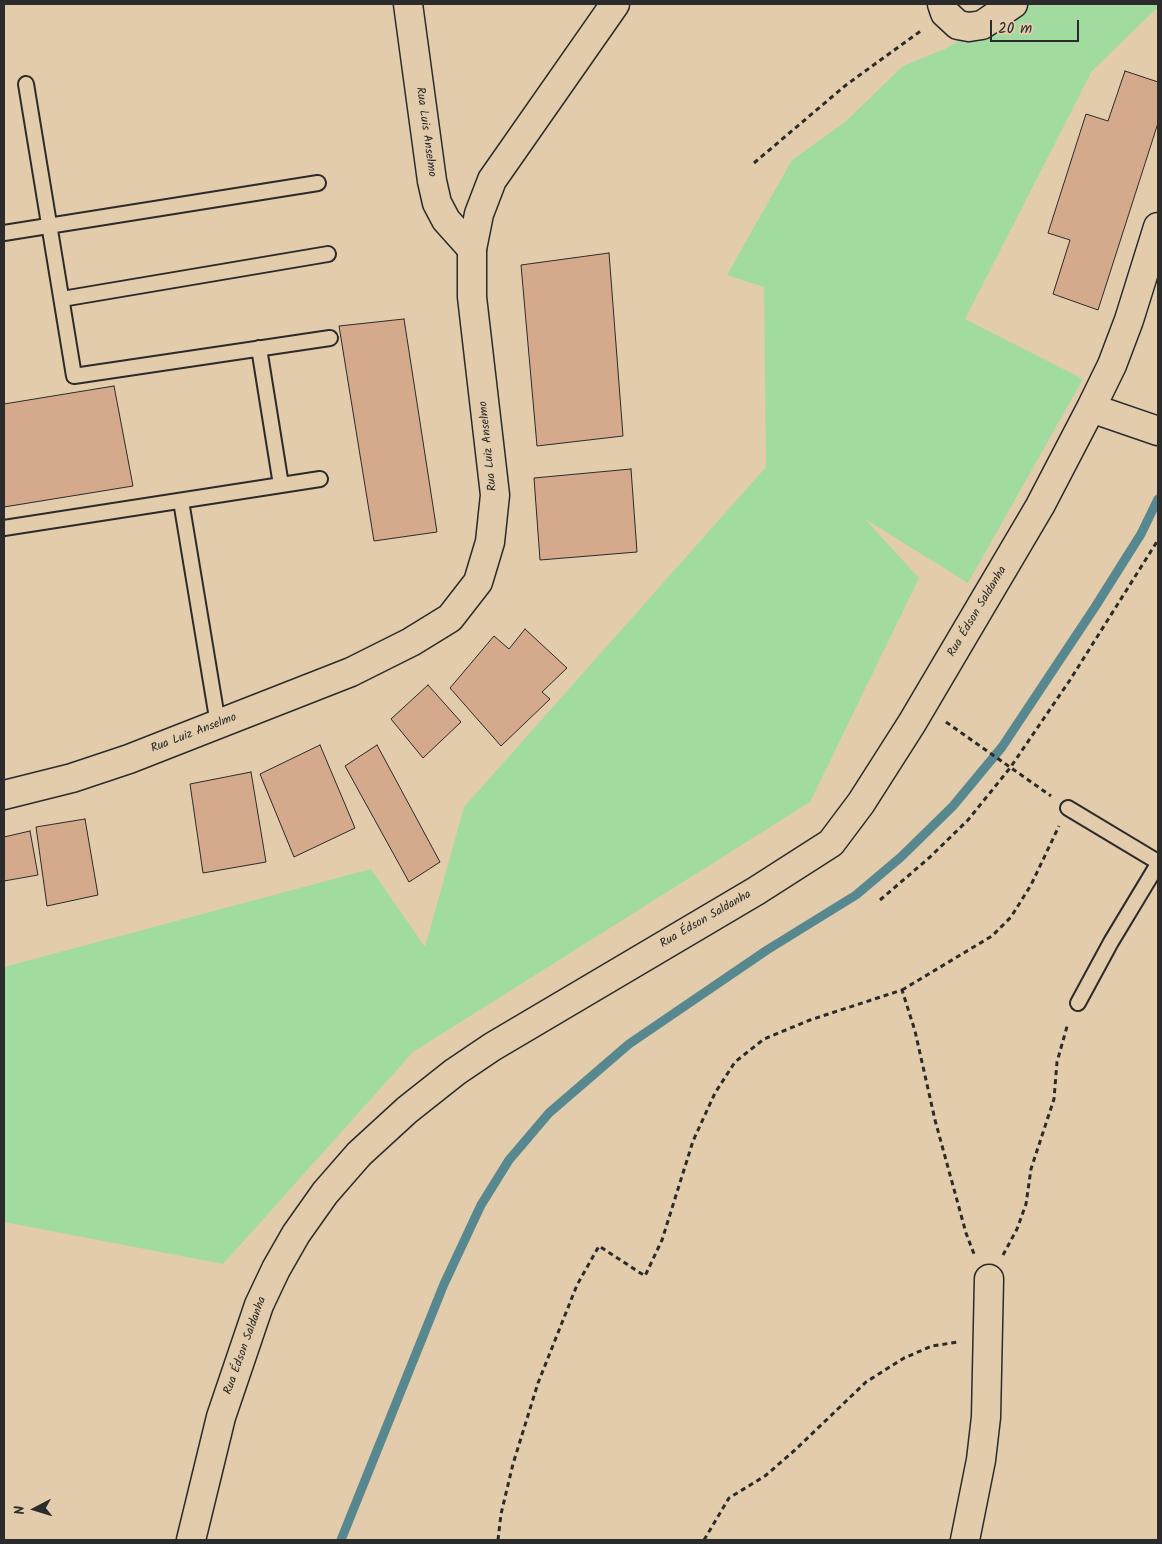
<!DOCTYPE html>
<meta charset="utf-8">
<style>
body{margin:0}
#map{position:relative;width:1162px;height:1544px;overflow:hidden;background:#e2ccab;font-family:Kalam,sans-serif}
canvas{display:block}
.frame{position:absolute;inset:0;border:5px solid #2b2b2b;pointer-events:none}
.north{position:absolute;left:10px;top:1484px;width:50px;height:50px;-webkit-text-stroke:4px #e2ccab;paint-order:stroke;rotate:265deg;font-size:14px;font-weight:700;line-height:20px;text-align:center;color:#2b2b2b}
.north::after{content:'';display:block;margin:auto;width:18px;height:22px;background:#2b2b2b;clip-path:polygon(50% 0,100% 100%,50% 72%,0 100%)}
.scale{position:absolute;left:990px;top:20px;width:89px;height:22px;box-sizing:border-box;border:2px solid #2b2b2b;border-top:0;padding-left:6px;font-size:15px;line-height:18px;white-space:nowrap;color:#2b2b2b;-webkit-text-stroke:4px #e2ccab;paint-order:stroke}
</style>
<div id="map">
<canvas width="1162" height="1544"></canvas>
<div class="frame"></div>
<div class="north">N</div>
<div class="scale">20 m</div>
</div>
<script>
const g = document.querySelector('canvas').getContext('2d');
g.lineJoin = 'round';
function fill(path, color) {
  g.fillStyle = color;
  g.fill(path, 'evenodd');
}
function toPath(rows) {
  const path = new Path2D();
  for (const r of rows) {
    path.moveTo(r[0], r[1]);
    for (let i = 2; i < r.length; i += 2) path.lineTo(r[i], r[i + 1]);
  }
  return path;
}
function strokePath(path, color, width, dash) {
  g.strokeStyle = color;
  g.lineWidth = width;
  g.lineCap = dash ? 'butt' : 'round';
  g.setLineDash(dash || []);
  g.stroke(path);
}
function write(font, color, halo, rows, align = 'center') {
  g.font = font + ' Kalam,sans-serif';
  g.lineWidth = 4;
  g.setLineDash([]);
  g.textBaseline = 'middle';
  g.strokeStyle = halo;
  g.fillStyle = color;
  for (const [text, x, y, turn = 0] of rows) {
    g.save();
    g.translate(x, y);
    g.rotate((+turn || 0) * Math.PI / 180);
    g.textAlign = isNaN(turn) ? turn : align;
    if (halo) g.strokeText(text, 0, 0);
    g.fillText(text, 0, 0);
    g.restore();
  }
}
const green = toPath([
 [1018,4,1158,4,1158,7,1092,71,965,319,1083,379,968,583,865,519,919,578,810,802,413,1052,223,1264,4,1222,4,967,371,869,425,947,464,807,766,467,764,287,727,275,792,160,845,122,903,66,945,49]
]);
const stream = toPath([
 [341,1540,444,1284,481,1205,509,1160,549,1113,629,1044,767,950,856,895,901,857,953,806,1002,747,1095,607,1141,534,1158,499]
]);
const building = toPath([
 [1125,71,1158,82,1158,123,1098,310,1053,294,1070,240,1048,233,1086,114,1108,121,1125,71],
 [609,253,623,436,537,446,521,265,609,253],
 [404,319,437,532,374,541,339,326,404,319],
 [114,386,133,486,4,507,4,404,114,386],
 [631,469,637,552,540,560,534,478,631,469],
 [525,629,567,668,542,692,550,699,501,746,450,688,494,636,509,649,525,629],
 [428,685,461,722,423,758,391,719,428,685],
 [320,745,355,828,294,857,260,774,320,745],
 [377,745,440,862,409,882,345,766,377,745],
 [251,772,266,862,203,873,190,784,251,772],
 [85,819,98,895,47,906,36,827,85,819],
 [30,831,38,875,4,881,4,837,30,831]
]);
const path = toPath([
 [754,163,846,85,922,30],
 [946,722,1051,796],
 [880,900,930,857,968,820,1010,768,1070,680,1158,540],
 [902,990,992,936,1011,917,1031,885,1059,826],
 [1003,1255,1017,1229,1026,1204,1031,1169,1054,1099,1057,1062,1068,1023],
 [498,1540,501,1514,513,1464,538,1383,577,1285,599,1246,645,1276,662,1240,693,1141,715,1093,735,1062,764,1039,810,1020,902,990,915,1031,935,1120,966,1233,974,1254],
 [704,1540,729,1498,765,1476,795,1450,866,1382,904,1358,932,1346,958,1342]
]);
const lane = toPath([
 [26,84,74,376,330,338],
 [4,233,318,183],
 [62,299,328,254],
 [259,348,281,485],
 [181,501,218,724],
 [4,528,320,479],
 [1068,808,1158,862],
 [1078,1003,1111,942,1158,864]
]);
const street = toPath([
 [408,4,432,181,437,203,446,220,472,249],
 [1091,408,1158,431],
 [191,1540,221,1417,259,1305,276,1269,296,1234,325,1193,359,1154,407,1110,455,1072,492,1047,756,891,831,843,861,803,912,723,1040,506,1091,408,1112,365,1129,320,1158,227],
 [965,1540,981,1460,986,1417,989,1279]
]);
const secondary = toPath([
 [942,4,945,13,958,25,969,27,982,25,1013,4],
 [4,795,72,778,129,759,351,672,411,642,450,618,478,582,490,542,495,495,472,297,472,249,479,214,492,180,615,4]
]);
const streetNames = [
 ["Rua Luis Anselmo",425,132,82],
 ["Rua Luiz Anselmo",489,446,-96],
 ["Rua Édson Saldanha",978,612,-59],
 ["Rua Luiz Anselmo",194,734,-21],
 ["Rua Édson Saldanha",706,920,-30],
 ["Rua Édson Saldanha",246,1346,-70]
];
fill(green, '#a2dba0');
strokePath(stream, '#58888f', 9);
fill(building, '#d5a98c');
strokePath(building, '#2b2b2b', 1);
strokePath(lane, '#2b2b2b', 18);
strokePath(street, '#2b2b2b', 31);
strokePath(secondary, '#2b2b2b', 31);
strokePath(path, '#2b2b2b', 3, [5, 4]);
strokePath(lane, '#e2ccab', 14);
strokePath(street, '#e2ccab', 28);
strokePath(secondary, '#e2ccab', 28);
write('12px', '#2b2b2b', '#e2ccab', streetNames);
</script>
